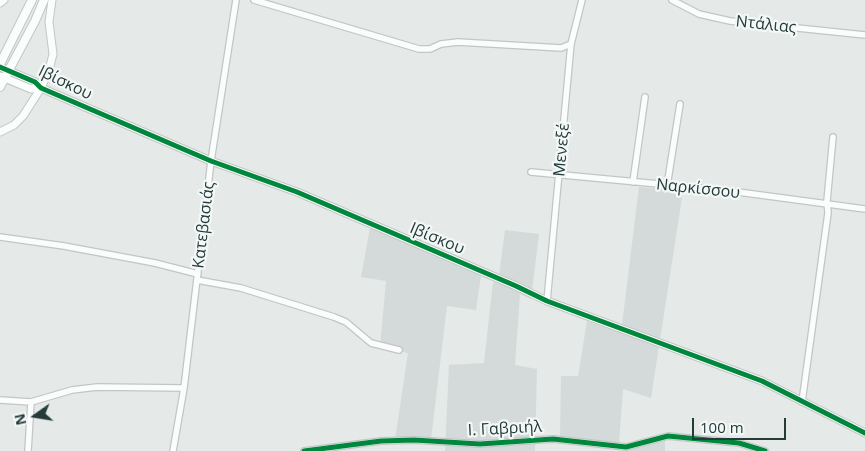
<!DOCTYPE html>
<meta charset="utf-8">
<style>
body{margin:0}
#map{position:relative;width:865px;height:451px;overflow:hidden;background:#e5e9e8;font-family:"Open Sans",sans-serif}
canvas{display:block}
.north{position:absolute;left:10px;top:391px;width:50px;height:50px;-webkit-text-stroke:4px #f3f8f7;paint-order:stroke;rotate:257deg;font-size:14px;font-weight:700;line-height:20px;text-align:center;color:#243b3a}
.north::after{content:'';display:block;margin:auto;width:18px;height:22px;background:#243b3a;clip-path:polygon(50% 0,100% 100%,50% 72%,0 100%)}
.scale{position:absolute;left:692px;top:418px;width:94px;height:22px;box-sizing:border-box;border:2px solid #243b3a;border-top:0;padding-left:6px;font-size:15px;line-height:18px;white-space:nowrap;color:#243b3a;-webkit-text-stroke:4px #f3f8f7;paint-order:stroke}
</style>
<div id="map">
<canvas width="865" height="451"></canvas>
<div class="north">N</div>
<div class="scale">100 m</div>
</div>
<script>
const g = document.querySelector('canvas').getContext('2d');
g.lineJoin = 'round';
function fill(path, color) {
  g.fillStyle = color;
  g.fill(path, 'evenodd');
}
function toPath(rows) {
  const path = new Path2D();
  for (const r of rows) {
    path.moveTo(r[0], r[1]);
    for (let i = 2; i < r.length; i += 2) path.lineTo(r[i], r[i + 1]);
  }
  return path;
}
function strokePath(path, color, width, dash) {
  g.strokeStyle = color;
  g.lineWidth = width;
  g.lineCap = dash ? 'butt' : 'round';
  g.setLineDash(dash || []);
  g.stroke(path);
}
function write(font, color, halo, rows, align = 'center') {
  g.font = font + ' "Open Sans",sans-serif';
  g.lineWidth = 4.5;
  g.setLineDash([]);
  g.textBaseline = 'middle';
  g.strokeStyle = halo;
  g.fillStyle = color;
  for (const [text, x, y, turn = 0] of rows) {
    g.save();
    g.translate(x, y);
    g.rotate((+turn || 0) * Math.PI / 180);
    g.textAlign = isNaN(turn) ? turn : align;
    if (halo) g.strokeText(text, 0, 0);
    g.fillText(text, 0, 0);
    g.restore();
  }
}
const built = toPath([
 [639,187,683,191,651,398,623,389,619,444,560,438,561,376,578,376,587,321,621,333],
 [370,228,481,276,476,310,447,306,431,439,395,440,408,353,380,348,386,281,361,277],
 [505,230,539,234,531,299,520,294,515,365,537,369,535,451,445,451,449,365,484,363,493,282,498,283],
 [665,435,665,451,625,451,625,444,635,443,652,436]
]);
const minor = toPath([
 [254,0,419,49,430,49,441,44,458,42,561,48,571,44],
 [672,0,699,14,730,21,865,35],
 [531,172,723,190,865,209],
 [633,182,645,97],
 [667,186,680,104],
 [0,237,64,246,155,263,198,274],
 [197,280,241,288,334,317,346,322,371,343,399,350],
 [547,301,571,44,582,0],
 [0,400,31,402,72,390,97,387,184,388],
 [802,402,828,213,827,201,833,137],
 [28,451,31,402],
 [173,451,184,388,211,161,236,0],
 [304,451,381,441,414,440,480,444,553,439,626,447,668,436,739,443,765,451]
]);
const tertiary = toPath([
 [0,3,4,0],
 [0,67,35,82,41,88,211,161,297,192,516,286,547,301,762,381,865,433],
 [0,76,31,89,41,88],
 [0,132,14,125,23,116,41,88,49,70,53,54,49,22,52,0]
]);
const secondary = toPath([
 [0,64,32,0],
 [0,87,35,21,44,0]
]);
const cycleway = toPath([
 [0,67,35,82,41,88,211,161,297,192,516,286,547,301,762,381,865,433],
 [304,451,381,441,414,440,480,444,553,439,626,447,668,436,739,443,765,451]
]);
const streetNames = [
 ["Ντάλιας",766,25,6],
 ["Ιβίσκου",65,83,26],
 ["Μενεξέ",562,150,-85],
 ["Ναρκίσσου",698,189,6],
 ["Κατεβασιάς",204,225,-83],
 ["Ιβίσκου",437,239,23],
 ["Ι. Γαβριήλ",505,429,-3]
];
fill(built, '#d3dad9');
strokePath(minor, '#c2c6c5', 8);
strokePath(tertiary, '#c2c6c5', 9);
strokePath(secondary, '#c2c7c6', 10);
strokePath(minor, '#fbfcfc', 5.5);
strokePath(tertiary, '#fbfcfc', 7);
strokePath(secondary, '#fbfcfc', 8);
strokePath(cycleway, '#00873e', 5);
write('16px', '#243b3a', '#f3f8f7', streetNames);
</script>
